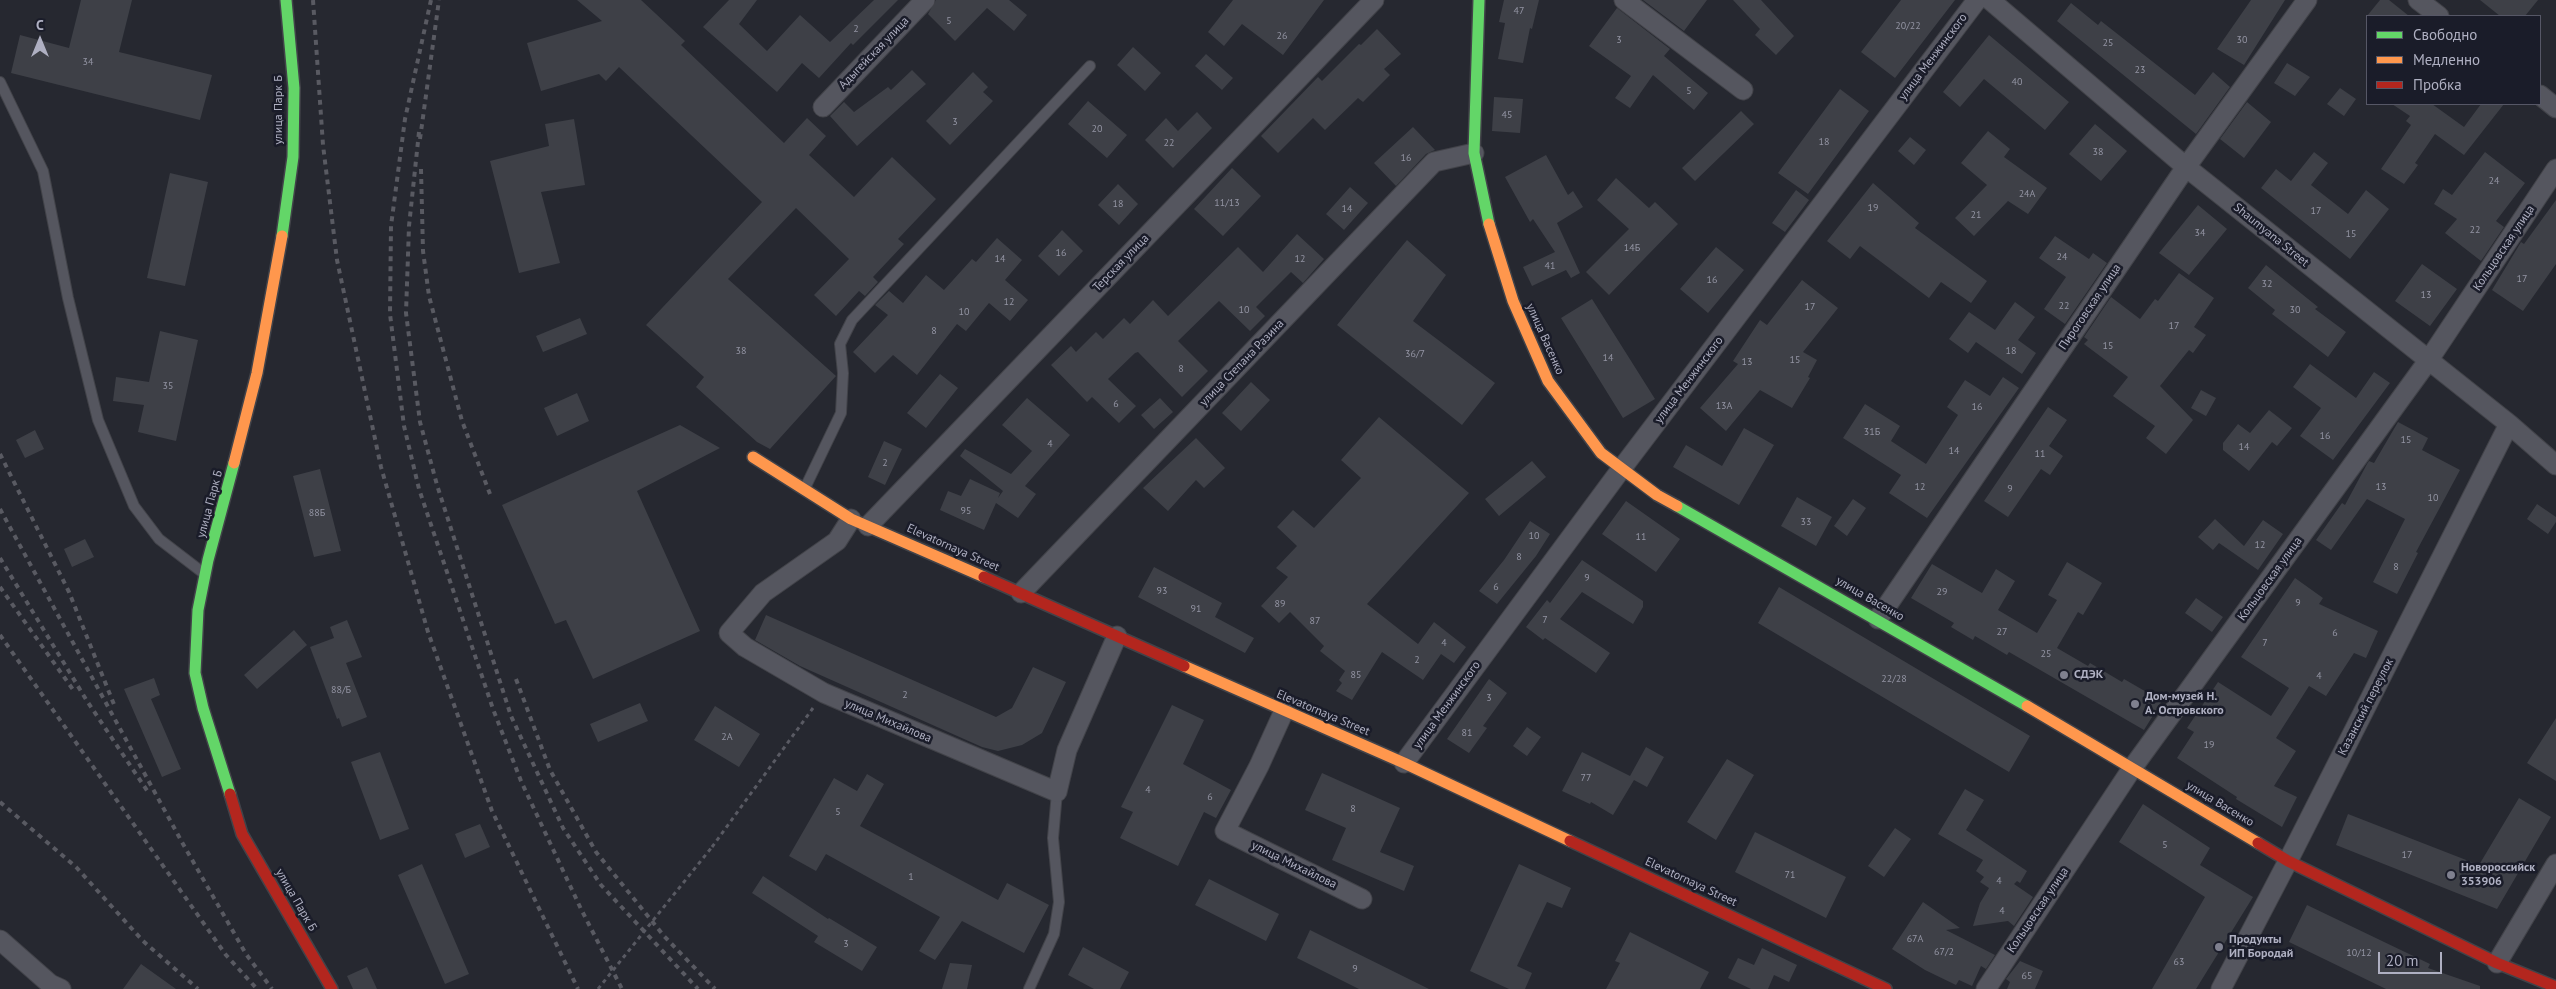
<!DOCTYPE html>
<meta charset="utf-8">
<style>
body{margin:0}
#map{position:relative;width:2556px;height:989px;overflow:hidden;background:#262830;font-family:"PT Sans",sans-serif}
canvas{display:block}
.legend{position:absolute;left:2366px;top:15px;width:175px;height:90px;box-sizing:border-box;background:#1a1c29;border:1px solid #565766;margin:0;padding:6px 9px;list-style:none;font-size:15px;color:#afb0c2}
.legend li{display:flex;align-items:center;gap:10px;height:25px}
.legend b{width:25px;border:1px solid #565766}
.north{position:absolute;left:15px;top:15px;width:50px;height:50px;-webkit-text-stroke:4px #1a1c29;paint-order:stroke;rotate:0deg;font-size:14px;font-weight:700;line-height:20px;text-align:center;color:#afb0c2}
.north::after{content:'';display:block;margin:auto;width:18px;height:22px;background:#afb0c2;clip-path:polygon(50% 0,100% 100%,50% 72%,0 100%)}
.scale{position:absolute;left:2378px;top:952px;width:64px;height:22px;box-sizing:border-box;border:2px solid #afb0c2;border-top:0;padding-left:6px;font-size:15px;line-height:18px;white-space:nowrap;color:#afb0c2;-webkit-text-stroke:4px #1a1c29;paint-order:stroke}
</style>
<div id="map">
<canvas width="2556" height="989"></canvas>
<ul class="legend">
<li><b style="height:6px;background:#63d668"></b>Свободно</li>
<li><b style="height:6px;background:#ff974d"></b>Медленно</li>
<li><b style="height:6px;background:#b3261e"></b>Пробка</li>
</ul>
<div class="north">С</div>
<div class="scale">20 m</div>
</div>
<script>
const g = document.querySelector('canvas').getContext('2d');
g.lineJoin = 'round';
function fill(path, color) {
  g.fillStyle = color;
  g.fill(path, 'evenodd');
}
function toPath(rows) {
  const path = new Path2D();
  for (const r of rows) {
    path.moveTo(r[0], r[1]);
    for (let i = 2; i < r.length; i += 2) path.lineTo(r[i], r[i + 1]);
  }
  return path;
}
function strokePath(path, color, width, dash) {
  g.strokeStyle = color;
  g.lineWidth = width;
  g.lineCap = dash ? 'butt' : 'round';
  g.setLineDash(dash || []);
  g.stroke(path);
}
function write(font, color, halo, rows, align = 'center') {
  g.font = font + ' "PT Sans",sans-serif';
  g.lineWidth = 5;
  g.setLineDash([]);
  g.textBaseline = 'middle';
  g.strokeStyle = halo;
  g.fillStyle = color;
  for (const [text, x, y, turn = 0] of rows) {
    g.save();
    g.translate(x, y);
    g.rotate((+turn || 0) * Math.PI / 180);
    g.textAlign = isNaN(turn) ? turn : align;
    if (halo) g.strokeText(text, 0, 0);
    g.fillText(text, 0, 0);
    g.restore();
  }
}
const building = toPath([
 [81,0,132,0,119,52,212,75,200,120,11,73,20,35,69,48],
 [577,0,641,0,685,41,681,45,784,143,807,118,826,136,809,155,854,197,892,157,936,199,898,239,904,244,873,277,878,282,865,296,859,291,836,316,814,295,849,259,796,208,728,279,836,376,770,449,757,442,696,387,704,377,646,325,762,202,619,67,606,81,599,74,541,91,527,43,602,21],
 [729,0,757,0,739,24,767,51,800,15,830,42,874,0,898,0,853,45,851,43,819,78,802,63,777,92,703,27],
 [936,0,1009,0,1027,15,1014,31,987,8,955,41,928,14],
 [1233,0,1324,0,1283,55,1242,24,1224,46,1208,32],
 [1504,0,1539,0,1532,29,1530,28,1523,63,1498,59,1505,23,1499,22],
 [1643,0,1707,0,1684,31],
 [1733,0,1761,0,1794,36,1776,55,1755,35,1760,29],
 [1901,0,1955,0,1895,78,1861,52],
 [2251,0,2285,0,2244,65,2217,49],
 [2380,0,2389,0,2409,16,2367,16],
 [2480,0,2538,0,2525,16,2500,16],
 [2071,3,2098,25,2101,21,2195,95,2213,72,2230,87,2196,134,2057,21],
 [1617,8,1670,49,1664,56,1708,93,1694,110,1653,75,1630,108,1615,98,1631,76,1589,46],
 [1377,29,1401,54,1384,69,1390,75,1363,102,1358,98,1325,130,1313,118,1278,153,1261,136,1318,77,1322,81,1359,44,1361,45],
 [1989,35,2069,102,2045,130,1984,79,1960,107,1943,92],
 [1133,47,1161,73,1145,91,1117,65],
 [1206,54,1233,78,1222,90,1195,66],
 [2287,63,2310,77,2295,96,2274,83],
 [912,70,926,84,857,146,830,116,844,102,854,112,888,87,891,90],
 [973,72,988,87,983,92,993,101,950,145,926,121],
 [2340,88,2356,99,2344,116,2327,104],
 [1840,89,1869,111,1808,194,1778,173],
 [1494,97,1523,99,1520,133,1492,131],
 [1088,101,1127,135,1107,158,1068,124],
 [2247,102,2271,122,2244,158,2220,139],
 [2392,104,2432,104,2464,127,2481,104,2504,104,2464,155,2435,134,2415,163,2418,165,2404,184,2381,169,2411,125,2406,121,2410,116],
 [1741,111,1754,124,1695,181,1682,168],
 [1197,112,1212,128,1173,168,1145,140,1166,118,1178,131],
 [574,119,585,185,541,192,560,263,519,273,490,161,549,146,545,124],
 [2095,124,2127,151,2101,181,2069,154],
 [1413,127,1435,150,1426,154,1396,186,1374,163],
 [1988,131,2010,149,2004,157,2047,188,2028,214,2008,201,1974,236,1955,218,1987,185,1961,163],
 [1910,137,1926,150,1914,165,1898,151],
 [2314,152,2328,163,2311,185,2348,214,2366,190,2389,209,2350,259,2261,188,2276,169,2291,181],
 [2485,152,2525,183,2496,221,2504,227,2481,261,2445,233,2457,219,2434,204,2443,189,2452,195],
 [1546,155,1568,195,1573,191,1583,207,1557,223,1580,273,1571,278,1566,270,1532,286,1523,267,1555,252,1533,219,1530,222,1505,177],
 [1232,168,1261,196,1223,236,1194,209],
 [170,173,208,182,185,286,147,278],
 [1616,178,1649,208,1655,202,1678,224,1609,295,1586,272,1629,229,1597,200],
 [1873,183,1919,223,1915,228,1987,281,1971,303,1941,282,1929,298,1860,246,1850,259,1827,241],
 [1118,184,1138,204,1119,225,1098,205],
 [1350,187,1368,203,1344,230,1326,214],
 [1796,190,1809,200,1785,232,1772,223],
 [2556,200,2556,264,2523,311,2492,290,2521,242,2524,244],
 [2198,205,2227,229,2189,275,2159,253],
 [1062,230,1083,251,1059,276,1038,256],
 [1297,234,1324,259,1303,283,1291,272,1256,307,1265,316,1250,331,1219,301,1178,341,1208,371,1182,397,1138,352,1135,353,1108,379,1136,406,1119,423,1092,397,1087,402,1051,365,1071,346,1076,352,1096,332,1103,339,1124,318,1130,324,1153,300,1168,316,1238,247,1263,272],
 [2055,236,2089,259,2093,253,2107,263,2065,324,2044,309,2066,277,2039,258],
 [997,238,1022,260,1005,280,1028,300,1010,321,989,303,966,331,957,324,917,375,893,355,875,373,853,352,888,315,875,305,889,291,903,303,926,275,944,290,972,259,976,262],
 [1407,240,1446,275,1413,321,1495,383,1462,425,1337,325],
 [1716,247,1744,270,1708,313,1680,289],
 [2422,264,2457,289,2430,326,2395,301],
 [2266,265,2318,307,2315,309,2346,332,2328,357,2272,314,2275,310,2248,288],
 [2179,273,2214,298,2194,327,2206,335,2193,353,2189,350,2160,386,2193,420,2166,454,2146,438,2155,426,2113,396,2128,377,2084,344,2088,340,2084,337,2111,297,2140,319,2155,299,2158,301],
 [1802,280,1838,308,1803,352,1817,360,1808,377,1810,378,1792,408,1760,390,1726,431,1700,408,1738,364,1733,361,1760,320,1767,325],
 [1592,299,1655,399,1623,418,1561,318],
 [2015,302,2035,317,2018,340,2036,353,2022,374,1976,342,1968,353,1949,339,1969,312,1995,330],
 [580,318,587,334,543,352,536,336],
 [160,331,198,340,176,441,138,432,144,405,113,401,116,377,149,382],
 [2310,364,2356,398,2374,372,2390,383,2333,460,2300,436,2321,408,2293,387],
 [940,374,958,388,926,428,907,413],
 [2003,377,2019,388,1927,518,1889,493,1901,475,1843,438,1865,404,1900,426,1891,441,1926,464,1958,415,1947,407,1965,380,1990,396],
 [1251,382,1270,400,1241,431,1222,413],
 [2201,390,2216,398,2206,416,2191,408],
 [577,393,589,421,557,436,544,408],
 [1027,398,1070,435,1025,486,1036,494,1018,518,996,503,984,530,940,510,948,491,961,496,970,479,1000,493,998,498,1003,491,960,456,965,449,1011,474,1032,451,1002,425],
 [1160,398,1173,412,1154,429,1141,415],
 [2048,407,2067,420,2049,446,2063,456,2050,475,2041,469,2008,517,1984,501],
 [2269,410,2292,428,2277,446,2272,442,2249,471,2223,450,2223,443,2238,424,2250,433],
 [1379,417,1469,493,1367,604,1418,644,1434,622,1466,647,1454,663,1441,654,1423,680,1382,652,1352,700,1336,691,1342,683,1339,680,1345,671,1320,651,1324,646,1290,612,1279,623,1261,606,1288,577,1276,568,1297,546,1277,527,1293,510,1314,528,1361,478,1341,460],
 [2398,422,2428,438,2422,450,2460,470,2416,552,2418,553,2397,594,2373,582,2405,519,2367,499,2331,550,2316,540,2342,503,2345,505,2367,464,2369,461,2374,463],
 [680,425,720,448,637,491,700,631,593,679,566,620,555,624,502,505],
 [1744,428,1774,445,1739,505,1673,467,1686,445,1722,466],
 [35,430,44,449,25,458,16,440],
 [1196,438,1225,468,1204,488,1196,480,1168,511,1143,488],
 [884,441,902,449,885,485,868,477],
 [1532,461,1546,477,1499,516,1485,499],
 [320,469,341,551,314,557,293,476],
 [1797,497,1832,517,1816,546,1781,526],
 [1853,499,1866,508,1847,536,1834,526],
 [1626,501,1680,539,1656,572,1602,534],
 [2537,504,2556,517,2556,522,2548,534,2527,519],
 [2215,519,2244,546,2263,520,2283,534,2258,570,2219,543,2213,550,2198,537],
 [1530,521,1550,534,1536,556,1497,604,1479,591,1504,560],
 [85,539,94,557,72,567,64,549],
 [1582,560,1643,601,1643,607,1633,624,1582,592,1560,619,1610,653,1596,673,1545,638,1543,640,1526,627,1547,600,1550,603],
 [2067,562,2102,583,2083,615,2078,612,2057,648,2088,666,2090,663,2122,682,2124,679,2162,701,2144,730,2009,652,2007,655,1975,636,1973,640,1951,627,1954,623,1911,598,1932,564,1982,593,1996,569,2015,581,1998,610,2037,633,2057,600,2048,595],
 [1154,567,1222,603,1215,617,1254,638,1245,653,1138,597],
 [2295,578,2323,598,2319,604,2378,631,2366,658,2354,653,2326,696,2309,686,2276,738,2296,751,2274,786,2297,797,2282,827,2236,799,2237,797,2177,758,2194,732,2187,728,2218,682,2271,716,2289,688,2241,657],
 [1779,587,2030,736,2009,772,1758,623],
 [2196,598,2223,617,2212,632,2185,613],
 [766,615,996,717,1012,708,1033,667,1066,682,1042,733,1022,745,998,751,982,747,800,666,755,640],
 [347,620,362,657,346,663,367,717,342,727,339,718,337,719,310,647,334,638,330,627],
 [294,630,307,645,257,689,244,675],
 [154,678,160,695,151,699,181,769,162,777,124,689],
 [1489,679,1507,693,1483,726,1487,728,1469,753,1447,739],
 [640,703,648,721,598,742,590,724],
 [1172,705,1204,720,1183,764,1231,790,1216,818,1204,812,1178,866,1120,838,1133,812,1121,807],
 [715,706,760,734,739,767,694,740],
 [2556,718,2556,781,2527,763],
 [1527,727,1541,737,1527,756,1513,746],
 [1646,747,1664,757,1647,787,1634,780,1613,815,1591,802,1590,804,1562,791,1582,752,1630,776],
 [380,752,409,829,380,840,351,762],
 [1727,759,1754,775,1716,840,1687,822],
 [1322,773,1400,808,1380,852,1414,866,1404,891,1332,860,1346,828,1305,810],
 [867,774,884,784,860,826,998,900,1007,883,1049,905,1024,953,962,921,935,960,919,951,940,917,826,854,816,871,789,856,834,778,857,791],
 [1965,789,1984,800,1966,830,2027,871,2020,883,2017,881,2014,884,2033,897,2014,926,2008,921,1973,926,1980,903,1989,888,1980,882,1984,877,1976,871,1983,860,1938,834],
 [2519,798,2551,817,2497,909,2336,845,2348,814,2479,865],
 [2143,804,2210,848,2200,865,2253,897,2196,989,2152,989,2205,897,2119,842],
 [480,824,490,847,465,858,455,834],
 [1895,828,1911,839,1884,877,1868,866],
 [1755,832,1846,877,1826,918,1735,872],
 [422,864,469,974,445,984,398,875],
 [1519,864,1571,888,1562,908,1547,902,1517,966,1532,973,1525,989,1509,989,1470,971],
 [763,876,828,919,829,918,877,947,862,971,814,942,818,936,752,893],
 [1209,879,1279,914,1266,941,1195,905],
 [1923,902,1960,928,1946,930,1995,955,1986,969,1981,966,1972,986,1959,980,1956,985,1925,970,1892,949],
 [2307,905,2430,964,2428,968,2480,986,2480,989,2386,989,2289,942],
 [1310,930,1429,989,1359,989,1297,958],
 [1630,932,1709,972,1700,989,1606,989,1620,963,1615,961],
 [1083,947,1129,972,1120,989,1094,989,1068,975],
 [1762,948,1797,965,1789,982,1774,975,1768,989,1751,989,1728,978,1738,958,1754,965],
 [2020,961,2043,971,2035,989,2007,989,2010,982,2006,979],
 [950,963,972,965,967,989,942,989],
 [141,964,176,989,123,989],
 [367,967,377,989,353,989,347,976]
]);
const path = toPath([
 [712,847,813,708]
]);
const lane = toPath([
 [0,82,43,171,68,298,98,420,134,506,159,539,202,572],
 [804,490,841,413,843,373,840,344,852,320,1090,66],
 [1029,989,1054,934,1059,902,1053,838,1057,792]
]);
const street = toPath([
 [1624,0,1743,90],
 [1990,0,2186,167,2509,424,2556,465],
 [2418,0,2439,16],
 [2540,95,2556,108],
 [823,107,925,0],
 [851,519,837,541,763,593,729,633,745,647,824,693,1057,792,1067,750,1117,636],
 [868,526,1374,0],
 [1021,593,1434,162,1474,153],
 [1878,619,2186,167,2307,0],
 [1284,711,1259,766,1225,831,1362,899],
 [1404,763,1622,468,1977,0],
 [0,940,50,984,61,989],
 [2497,963,2556,864],
 [1986,989,2133,767,2428,361,2556,169],
 [2221,989,2288,861,2509,424]
]);
const fast = toPath([
 [1479,0,1474,153,1489,224],
 [282,236,293,157,294,88,286,0],
 [1677,506,2027,706],
 [230,794,203,708,195,673,198,610,208,560,234,463]
]);
const slow = toPath([
 [1489,224,1513,301,1548,381,1601,453,1657,495,1677,506],
 [753,457,851,519,984,577],
 [234,463,257,373,282,236],
 [1184,666,1404,763,1570,841],
 [2027,706,2258,843]
]);
const jam = toPath([
 [984,577,1184,666],
 [230,794,242,834,332,989],
 [1570,841,1886,989],
 [2258,843,2288,861,2497,963,2556,987]
]);
const rail = toPath([
 [313,0,323,145,337,260,381,467,428,632,492,811,578,989],
 [431,0,405,119,391,226,390,314,404,426,419,489,493,709,521,781,581,909,622,989],
 [419,132,409,226,406,313,420,422,437,485,511,716,563,828,601,885,698,989],
 [420,139,439,0],
 [421,169,423,251,429,296,462,421,490,494],
 [0,454,69,592,115,707],
 [0,509,183,844,246,954,272,989],
 [0,558,87,701,148,792],
 [0,587,74,691],
 [0,635,226,955,257,989],
 [516,679,550,770,596,852,664,936,715,989],
 [0,802,76,867,143,941,198,989]
]);
const pathBridge = toPath([
 [598,989,712,847]
]);
const markers = [
 [2064,675,5,"#7f808f"],
 [2135,704,5,"#7f808f"],
 [2451,875,5,"#7f808f"],
 [2219,947,5,"#7f808f"]
];
const numberNames = [
 ["47",1519,11],
 ["5",949,21],
 ["20/22",1908,26],
 ["2",856,29],
 ["26",1282,36],
 ["3",1619,40],
 ["30",2242,40],
 ["25",2108,43],
 ["34",88,62],
 ["23",2140,70],
 ["40",2017,82],
 ["5",1689,91],
 ["45",1507,115],
 ["3",955,122],
 ["20",1097,129],
 ["18",1824,142],
 ["22",1169,143],
 ["38",2098,152],
 ["16",1406,158],
 ["24",2494,181],
 ["24А",2027,194],
 ["11/13",1227,203],
 ["18",1118,204],
 ["19",1873,208],
 ["14",1347,209],
 ["17",2316,211],
 ["21",1976,215],
 ["22",2475,230],
 ["34",2200,233],
 ["15",2351,234],
 ["14Б",1632,248],
 ["16",1061,253],
 ["24",2062,257],
 ["14",1000,259],
 ["12",1300,259],
 ["41",1550,266],
 ["17",2522,279],
 ["16",1712,280],
 ["32",2267,284],
 ["13",2426,295],
 ["12",1009,302],
 ["22",2064,306],
 ["17",1810,307],
 ["10",1244,310],
 ["30",2295,310],
 ["10",964,312],
 ["17",2174,326],
 ["8",934,331],
 ["15",2108,346],
 ["38",741,351],
 ["18",2011,351],
 ["36/7",1415,354],
 ["14",1608,358],
 ["15",1795,360],
 ["13",1747,362],
 ["8",1181,369],
 ["35",168,386],
 ["6",1116,404],
 ["13А",1724,406],
 ["16",1977,407],
 ["31Б",1872,432],
 ["16",2325,436],
 ["15",2406,440],
 ["4",1050,444],
 ["14",2244,447],
 ["14",1954,451],
 ["11",2040,454],
 ["2",885,463],
 ["12",1920,487],
 ["13",2381,487],
 ["9",2010,489],
 ["10",2433,498],
 ["95",966,511],
 ["88Б",317,513],
 ["33",1806,522],
 ["10",1534,536],
 ["11",1641,537],
 ["12",2260,545],
 ["8",1519,557],
 ["8",2396,567],
 ["9",1587,578],
 ["6",1496,587],
 ["93",1162,591],
 ["29",1942,592],
 ["9",2298,603],
 ["89",1280,604],
 ["91",1196,609],
 ["7",1545,620],
 ["87",1315,621],
 ["27",2002,632],
 ["6",2335,633],
 ["4",1444,643],
 ["7",2265,643],
 ["25",2046,654],
 ["2",1417,660],
 ["85",1356,675],
 ["4",2319,676],
 ["22/28",1894,679],
 ["88/Б",341,690],
 ["2",905,695],
 ["3",1489,698],
 ["81",1467,733],
 ["2А",727,737],
 ["19",2209,745],
 ["77",1586,778],
 ["4",1148,790],
 ["6",1210,797],
 ["8",1353,809],
 ["5",838,812],
 ["5",2165,845],
 ["17",2407,855],
 ["71",1790,875],
 ["1",911,877],
 ["4",1999,881],
 ["4",2002,911],
 ["67А",1915,939],
 ["3",846,944],
 ["67/2",1944,952],
 ["10/12",2359,953],
 ["63",2179,962],
 ["9",1355,969],
 ["65",2027,976]
];
const streetNames = [
 ["Адыгейская улица",874,53,-46],
 ["улица Менжинского",1933,57,-53],
 ["улица Парк Б",279,110,-90],
 ["Shaumyana Street",2271,235,39],
 ["Кольцовская улица",2504,248,-56],
 ["Терская улица",1121,263,-46],
 ["Пироговская улица",2090,307,-56],
 ["улица Васенко",1545,339,66],
 ["улица Степана Разина",1242,363,-46],
 ["улица Менжинского",1689,380,-53],
 ["улица Парк Б",210,504,-75],
 ["Elevatornaya Street",953,548,24],
 ["Кольцовская улица",2270,579,-54],
 ["улица Васенко",1870,599,30],
 ["улица Менжинского",1447,705,-54],
 ["Казанский переулок",2366,707,-63],
 ["Elevatornaya Street",1323,713,23],
 ["улица Михайлова",888,721,23],
 ["улица Васенко",2220,804,31],
 ["улица Михайлова",1294,865,26],
 ["Elevatornaya Street",1691,882,25],
 ["улица Парк Б",296,900,60],
 ["Кольцовская улица",2038,910,-56]
];
const poiNames = [
 ["СДЭК",2074,675],
 ["Дом-музей Н.",2145,697],
 ["А. Островского",2145,711],
 ["Новороссийск",2461,868],
 ["353906",2461,882],
 ["Продукты",2229,940],
 ["ИП Бородай",2229,954]
];
fill(building, '#3e4047');
strokePath(lane, '#424349', 12);
strokePath(street, '#424349', 21);
strokePath(fast, '#424349', 14);
strokePath(slow, '#424349', 14);
strokePath(jam, '#424349', 14);
strokePath(path, '#595a63', 3, [4, 4]);
strokePath(lane, '#55565f', 10);
strokePath(street, '#55565f', 19);
strokePath(fast, '#63d668', 11);
strokePath(slow, '#ff974d', 11);
strokePath(jam, '#b3261e', 11);
strokePath(rail, '#595a62', 4, [5, 5]);
strokePath(pathBridge, '#595a63', 3, [4, 4]);
for (const [x, y, r, color] of markers) {
  const dot = new Path2D();
  dot.arc(x, y, r, 0, 2 * Math.PI);
  g.fillStyle = color;
  g.fill(dot);
  strokePath(dot, '#1a1c29', 2);
}
write('10px', '#9394a3', null, numberNames);
write('12px', '#afb0c2', '#1a1c29', streetNames);
write('bold 12px', '#afb0c2', '#1a1c29', poiNames, 'left');
</script>
